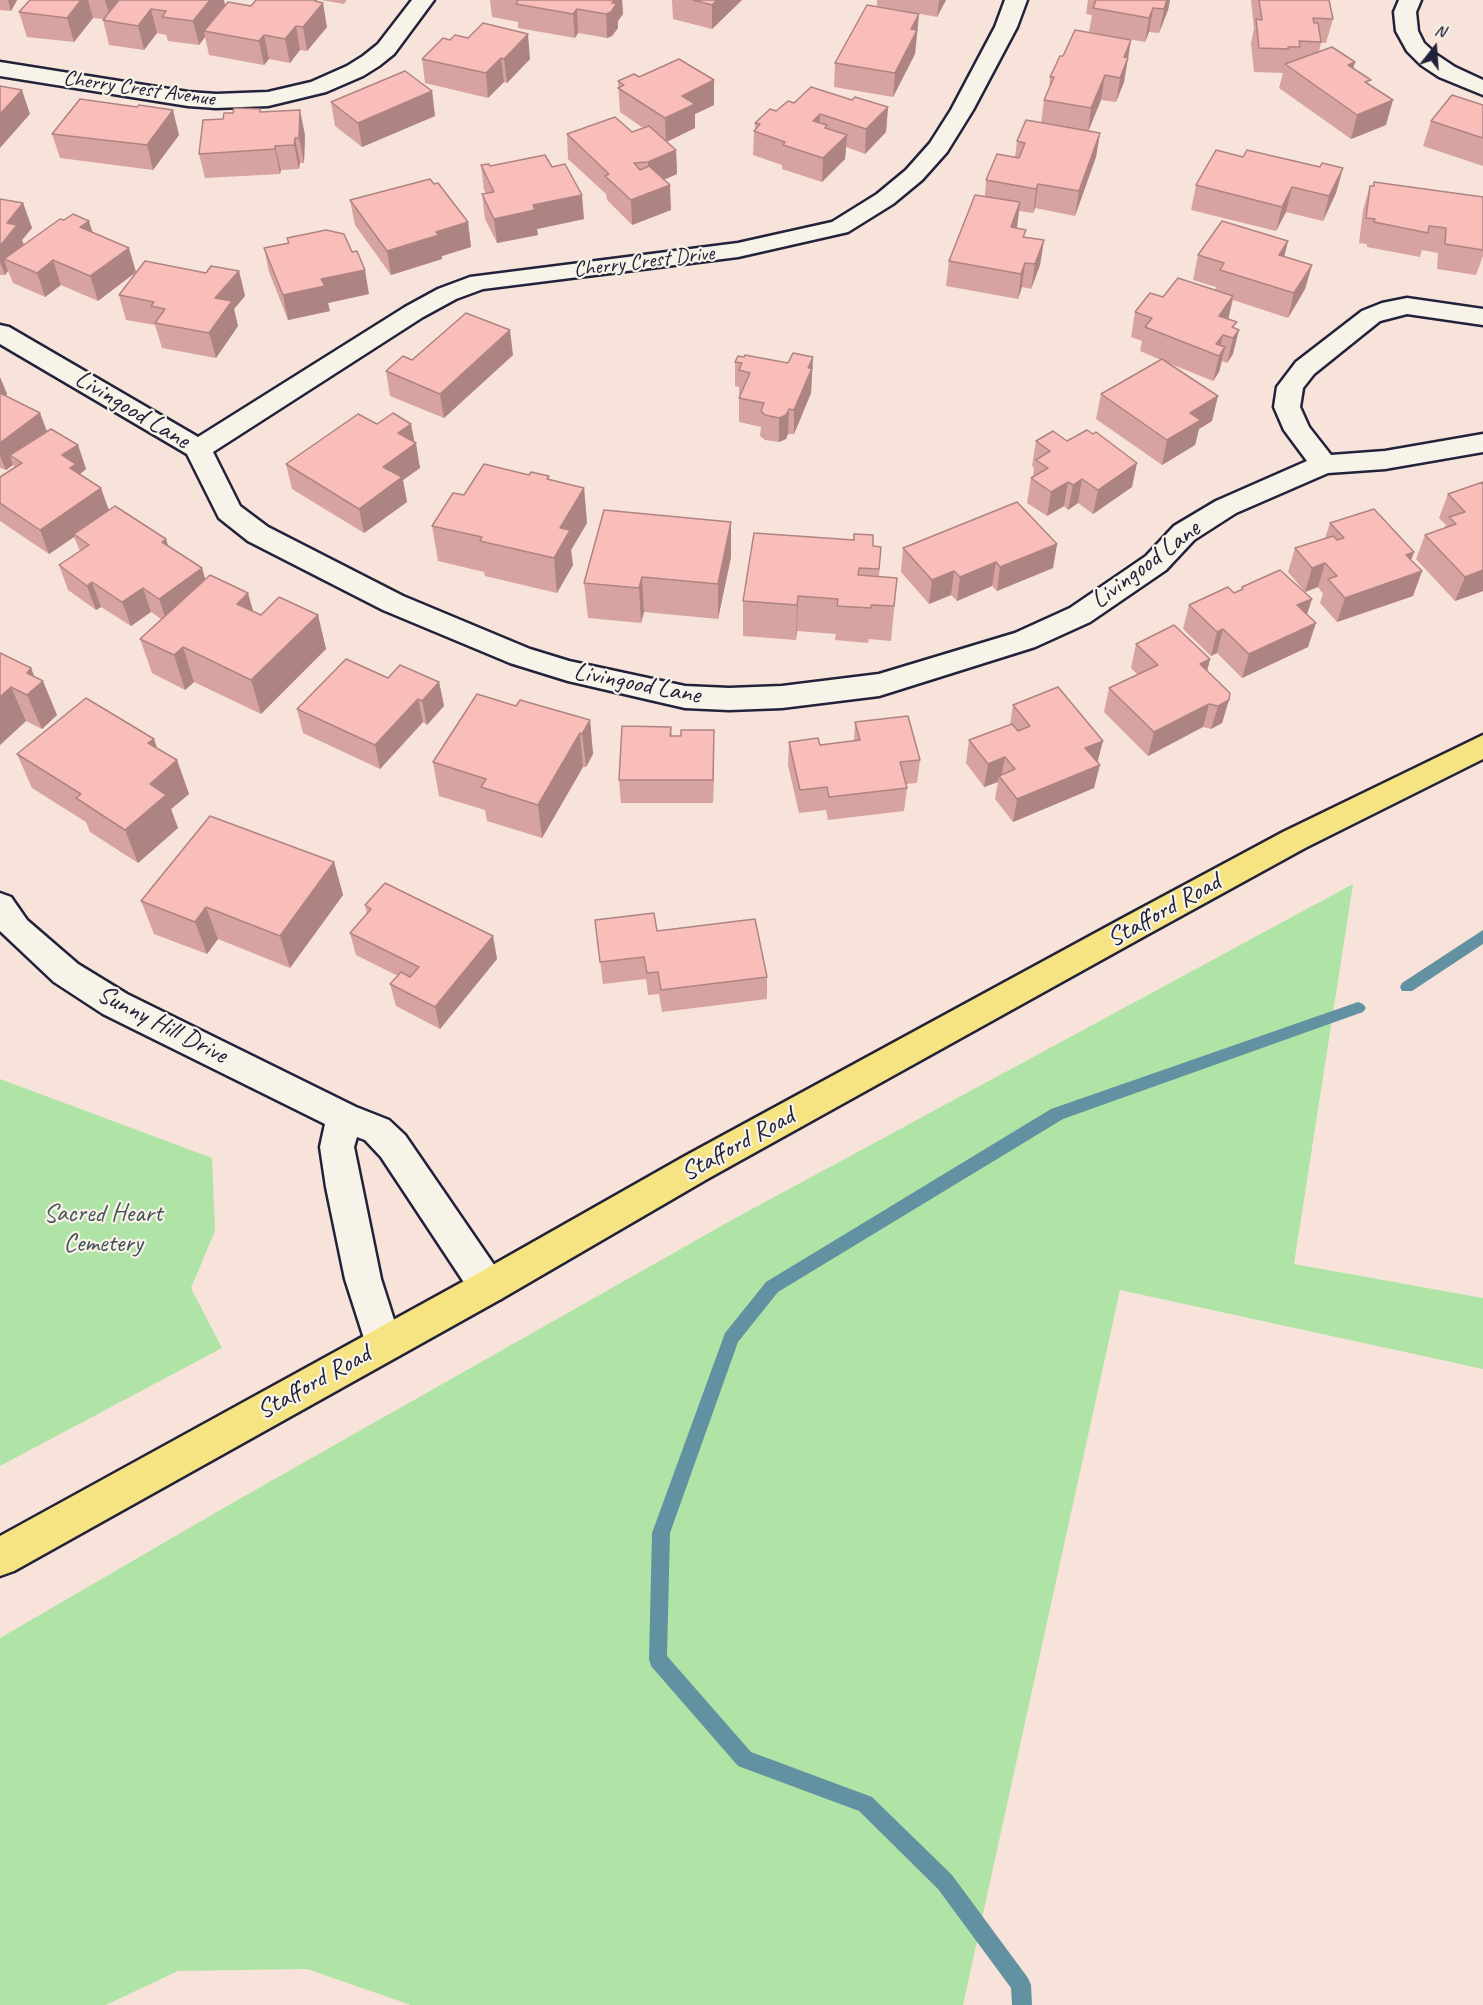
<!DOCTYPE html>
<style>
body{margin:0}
#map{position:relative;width:1483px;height:2005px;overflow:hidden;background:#f8e3da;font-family:Caveat,sans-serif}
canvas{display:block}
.north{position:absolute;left:1405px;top:18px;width:60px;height:60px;-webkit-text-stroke:4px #f7f3e8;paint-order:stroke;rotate:17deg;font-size:16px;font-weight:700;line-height:24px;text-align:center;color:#22223b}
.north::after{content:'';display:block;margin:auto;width:21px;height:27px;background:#22223b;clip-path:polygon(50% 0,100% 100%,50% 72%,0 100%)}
</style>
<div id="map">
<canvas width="1483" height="2005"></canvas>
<div class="north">N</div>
</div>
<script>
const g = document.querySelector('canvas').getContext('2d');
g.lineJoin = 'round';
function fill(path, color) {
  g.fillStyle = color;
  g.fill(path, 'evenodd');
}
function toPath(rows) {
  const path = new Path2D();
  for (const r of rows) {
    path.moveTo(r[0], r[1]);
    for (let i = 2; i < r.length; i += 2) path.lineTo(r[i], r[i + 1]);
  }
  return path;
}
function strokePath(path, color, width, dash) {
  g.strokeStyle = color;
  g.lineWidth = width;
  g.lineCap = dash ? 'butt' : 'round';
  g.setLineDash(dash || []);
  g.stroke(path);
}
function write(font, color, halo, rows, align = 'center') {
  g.font = font + ' Caveat,sans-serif';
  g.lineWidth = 4.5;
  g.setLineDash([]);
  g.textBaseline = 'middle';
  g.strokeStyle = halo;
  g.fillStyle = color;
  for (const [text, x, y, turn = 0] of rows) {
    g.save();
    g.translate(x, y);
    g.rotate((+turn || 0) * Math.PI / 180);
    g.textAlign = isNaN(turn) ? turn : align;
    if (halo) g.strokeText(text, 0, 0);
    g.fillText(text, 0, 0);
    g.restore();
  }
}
const green = toPath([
 [1353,884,1294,1264,1483,1298,1483,1369,1120,1290,963,2005,411,2005,307,1969,178,1971,106,2005,0,2005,0,1638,234,1502,730,1221],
 [0,1079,212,1158,215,1231,191,1288,222,1348,0,1466]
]);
const stream = toPath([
 [1483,930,1483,944,1412,991,1402,991,1400,987,1402,983,1483,930],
 [1358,1002,1363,1004,1366,1008,1363,1012,1063,1119,778,1292,738,1342,670,1533,667,1656,751,1752,872,1797,952,1875,1028,1978,1031,1985,1032,2005,1012,2005,1011,1988,938,1889,859,1811,738,1766,651,1666,649,1659,652,1533,725,1333,766,1282,1051,1109,1358,1002]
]);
const minor = toPath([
 [412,0,434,0,394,54,379,66,363,76,326,92,268,106,216,108,188,106,0,76,0,62,188,92,216,94,268,92,311,82,347,66,363,56,378,44,412,0],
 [1005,0,1027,0,1017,27,973,110,947,152,922,180,893,204,848,232,738,257,483,289,456,299,423,317,213,452,240,506,268,527,403,596,530,649,569,661,685,686,729,688,782,686,879,674,1015,633,1070,608,1146,556,1174,526,1216,501,1307,461,1284,430,1274,407,1277,387,1296,362,1362,311,1382,303,1407,298,1483,309,1483,325,1407,314,1380,321,1314,374,1303,388,1300,407,1309,427,1331,455,1385,451,1483,434,1483,452,1385,469,1328,473,1236,513,1194,540,1166,570,1090,622,1035,647,879,696,782,708,729,710,685,708,568,681,510,663,383,610,248,541,219,518,187,454,0,344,0,325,9,327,198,437,405,307,438,289,470,277,738,243,832,222,877,194,906,170,930,143,951,110,995,27,1005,0],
 [1399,0,1421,0,1416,12,1418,31,1424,43,1437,55,1455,67,1483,80,1483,95,1439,77,1421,65,1407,51,1396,31,1394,12,1399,0],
 [0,893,11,897,27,920,78,964,127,994,356,1107,389,1120,405,1135,501,1275,506,1287,501,1299,488,1303,475,1299,381,1157,365,1140,357,1137,354,1147,381,1279,402,1345,396,1357,383,1362,370,1357,345,1279,326,1187,320,1147,325,1124,103,1014,54,982,0,931,0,893]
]);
const primary = toPath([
 [1483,735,1483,759,1305,848,1143,937,709,1178,501,1299,14,1571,0,1576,0,1536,475,1275,685,1156,1121,919,1283,832,1483,735]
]);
const wall = toPath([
 [0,0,17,0,11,11,0,10],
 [30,0,224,0,225,6,251,6,317,1,327,27,307,51,300,50,290,63,269,59,264,65,209,55,205,37,199,45,168,41,166,35,157,33,144,50,109,45,103,20,103,19,93,18,74,42,27,37,19,12],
 [321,0,347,0,344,4],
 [490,0,622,0,623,14,618,21,618,28,612,36,607,38,578,33,575,38,518,28,518,22,492,17],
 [672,0,742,0,712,29,673,19],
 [877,0,946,0,937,17,877,6],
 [1088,0,1170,0,1168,10,1159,33,1149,32,1145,42,1089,32,1092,15,1086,14],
 [1251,0,1329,0,1333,19,1326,43,1321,43,1319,52,1355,62,1353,68,1369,85,1386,125,1351,139,1279,88,1283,73,1254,72,1251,44,1254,28],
 [919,14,915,54,893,97,834,87,835,63],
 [443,38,530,59,507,83,504,82,488,98,425,83,422,59],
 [1131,40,1124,82,1116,102,1101,100,1088,131,1100,133,1096,157,1075,216,1035,208,1033,213,1019,211,1017,228,1025,237,1044,240,1040,265,1031,289,1022,287,1018,299,946,286,949,261,985,196,986,180,1015,157,1017,141,1041,123,1044,100,1049,90,1050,77,1063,56],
 [639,77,714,80,714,105,695,114,695,128,667,142,676,150,677,174,664,180,671,210,632,225,607,200,606,194,568,159,567,134,632,132,643,128,620,112,618,81],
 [432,91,435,116,362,147,335,126,331,102],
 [852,100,888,107,886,132,865,154,846,147,845,159,822,182,782,169,782,165,753,155,754,131,755,129,755,123,794,103],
 [1483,105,1483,166,1423,146,1431,121],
 [261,112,305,135,304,163,300,163,299,169,281,170,280,174,205,178,199,154,223,119],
 [52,134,179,135,153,170,60,158],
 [1243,157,1320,167,1343,168,1336,193,1323,221,1286,212,1276,231,1191,210,1196,185],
 [481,165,490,166,584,219,537,229,538,235,497,243,485,219,482,194,486,193,484,190],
 [1374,182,1483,197,1483,256,1476,275,1437,269,1438,253,1422,250,1420,257,1367,247,1367,244,1359,243,1363,210,1370,186,1373,186],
 [0,199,23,203,32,228,22,240,24,244,93,232,136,272,98,301,61,285,45,297,13,283,8,271,5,275,0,275],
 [350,200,468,222,471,247,442,256,442,259,391,275,355,225],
 [264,248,369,294,328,303,330,311,288,320,269,272],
 [1198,255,1284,256,1312,265,1305,289,1288,318,1233,300,1228,319,1235,328,1233,354,1227,363,1222,361,1219,372,1213,381,1166,362,1212,421,1199,429,1195,445,1162,465,1096,419,1101,394,1161,360,1140,351,1142,341,1131,337,1135,312,1163,297,1215,290,1216,287,1193,280],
 [239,271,245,296,234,309,238,326,216,358,162,348,155,325,126,320,119,295],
 [513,355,444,418,390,396,386,371,412,360],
 [813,357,811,393,794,434,788,434,786,439,779,442,765,440,760,436,761,427,739,422,739,398,740,395,739,395,739,387,735,386,735,362,788,363],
 [0,377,7,394,5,396,40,413,47,431,78,445,86,469,80,474,80,475,109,511,166,539,168,546,202,568,205,579,254,612,261,615,318,615,326,649,261,714,194,682,185,690,152,673,140,639,161,619,151,612,131,626,101,607,96,610,68,590,59,565,80,551,74,537,49,554,0,521,0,477,15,468,13,465,6,470,0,468],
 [377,424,414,442,420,468,403,480,407,502,364,533,292,489,286,464],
 [1036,441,1132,487,1093,514,1078,503,1068,510,1064,506,1047,516,1027,503,1031,478,1033,477,1034,468,1032,466],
 [529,475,549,476,549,480,584,488,587,523,571,550,573,565,557,593,485,576,484,572,438,561,432,526,464,495],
 [1483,482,1483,591,1455,601,1416,559,1425,535,1444,528,1446,525,1439,518,1448,494],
 [1330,523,1414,552,1411,560,1422,571,1413,596,1337,622,1320,603,1323,594,1318,587,1305,592,1288,572,1295,548,1325,538],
 [1057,544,1053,568,997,591,992,586,957,601,951,595,929,604,901,572,903,548],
 [873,546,881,547,879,577,897,578,891,641,869,639,868,643,835,640,836,634,797,631,796,640,743,636,743,601],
 [731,557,718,619,644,612,641,623,588,618,584,583],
 [1242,587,1312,599,1307,614,1308,647,1242,678,1217,653,1211,656,1183,629,1189,605,1234,593,1241,590],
 [1136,644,1210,659,1207,671,1230,693,1222,723,1211,729,1203,727,1148,756,1104,712,1109,688,1138,675,1131,668],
 [0,653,35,677,57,715,42,729,26,721,0,745],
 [388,678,439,682,444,706,427,725,423,722,380,769,303,733,297,709],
 [1013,705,1098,763,1094,788,1013,822,995,799,998,782,984,787,966,763,969,740,1010,725],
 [516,706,590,720,593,754,586,767,583,767,542,838,487,821,485,810,439,796,433,762],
 [855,722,920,760,917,783,906,784,907,788,904,811,828,820,826,810,799,813,788,765,789,742,820,745,854,741],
 [671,727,672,736,714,753,713,803,621,803,619,780],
 [157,748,177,760,189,794,171,809,178,828,138,863,90,832,86,822,32,788,17,754],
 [334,862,343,895,290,968,218,939,207,954,154,934,141,901],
 [365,905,493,936,497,959,440,1029,396,1006,390,984,398,976,356,955,350,933,367,914],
 [595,920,657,931,767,977,767,999,662,1012,659,994,648,995,646,979,603,984]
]);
const shadedWall = toPath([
 [8,0,17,0,11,11],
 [81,0,88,0,93,18,74,42,67,18],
 [105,0,126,0,111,20],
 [210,0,224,0,226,10,204,31,205,37,199,45,193,21],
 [316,0,317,0,318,8,323,3,327,27,307,51,303,27],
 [614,0,622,0,623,14,618,21,618,28,612,36,607,38,606,14],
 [717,0,742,0,712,29,712,5],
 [939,0,946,0,937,17],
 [1167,0,1170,0,1168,10,1159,33,1164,9],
 [1153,8,1149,32,1145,42,1149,18],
 [151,9,157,33,144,50,138,26],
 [577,9,578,33,575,38,573,14],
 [919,14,915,54,893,97,895,73,911,29],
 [296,26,300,50,290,63,285,39],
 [528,34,530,59,507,83,504,59],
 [264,35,269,59,264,65,259,41],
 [1131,40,1124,82,1116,102,1124,57],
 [501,58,504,82,488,98,486,73],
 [1355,62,1348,86,1348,65],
 [1105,75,1101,100,1088,132,1091,108],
 [714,80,714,105,695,114,695,128,666,142,665,118,682,96],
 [22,90,30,114,0,148,0,114],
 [432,91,435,116,362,147,358,123],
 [1393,100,1386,125,1351,139,1357,115],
 [888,107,886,132,865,154,866,129],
 [173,110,179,135,153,170,147,145],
 [300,110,305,135,304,163,299,138],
 [820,114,819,138,813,121],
 [1100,133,1096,157,1075,216,1079,191],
 [847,135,845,159,822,182,823,158],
 [295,138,300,163,299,169,294,145],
 [275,146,281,170,280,174,275,149],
 [676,150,677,174,649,186,648,162],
 [1343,168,1336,193,1323,221,1329,196],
 [1038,184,1035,208,1033,213,1036,189],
 [670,185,671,210,632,225,631,200],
 [1292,187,1286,212,1276,231,1282,207],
 [582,195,584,219,537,229,538,235,497,243,494,219,533,205],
 [1020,202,1017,227,1008,252,1011,227],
 [23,203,32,228,22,240,25,249,4,259,8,271,5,275,0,262,0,246,7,223],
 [89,221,97,246,80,227],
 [468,222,471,247,442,256,442,259,391,275,387,251,436,232],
 [1044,240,1040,265,1031,289,1035,264],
 [1288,241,1282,266,1279,255],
 [129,248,136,272,98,301,90,276],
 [53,260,61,285,45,297,37,273],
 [1025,263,1022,287,1018,299,1021,274],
 [1312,265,1305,289,1288,318,1294,293],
 [365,270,369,294,328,303,330,311,288,320,283,295,321,279],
 [239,271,245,296,234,309,238,326,216,358,209,333,215,298],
 [1233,296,1228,321,1219,316],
 [510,330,513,355,444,418,440,394],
 [1239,330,1233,354,1227,363,1233,338],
 [1223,335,1218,356,1216,344],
 [1225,347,1219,372,1213,381,1219,356],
 [813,357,811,393,794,434,794,410],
 [0,377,7,394,0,399],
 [1218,396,1212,421,1199,429,1195,445,1162,465,1167,440,1190,413],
 [789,409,788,434,786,439,779,442,779,418],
 [40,413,49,438,10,455,13,465,6,470,0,456,0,443],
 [411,424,415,444,416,443,420,468,403,480,407,502,364,533,359,509,383,467,398,433],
 [78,445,86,469,80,474,85,489,79,493,62,455],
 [1137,463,1132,487,1093,514,1098,490],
 [1082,479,1078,503,1068,510,1073,485],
 [1068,482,1064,506,1047,516,1051,492],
 [101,488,110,513,74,534,74,537,49,554,40,530],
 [584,488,587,523,571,550,573,565,557,593,554,558,560,528],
 [731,522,731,557,718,619,718,584],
 [166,539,173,563,162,542],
 [1057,544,1053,568,997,591,1000,567],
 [1414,552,1405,576,1406,555],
 [996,562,992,586,957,601,960,577],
 [1325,563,1318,587,1305,592,1312,568],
 [202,568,209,592,167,623,159,599],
 [1483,570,1483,591,1455,601,1465,577],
 [954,571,951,595,929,604,932,580],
 [1422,571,1413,596,1337,622,1345,598],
 [642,577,644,612,641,623,639,588],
 [92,582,101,607,96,610,87,586],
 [143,588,151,612,131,626,122,602],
 [248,593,258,628,237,604],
 [798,596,797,631,796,640,797,605],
 [1312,599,1304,623,1297,605],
 [318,615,326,649,261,714,251,680],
 [1316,623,1308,647,1242,678,1249,654],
 [1223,629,1217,653,1211,656,1217,632],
 [183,647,194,682,185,690,174,655],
 [1210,659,1204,683,1200,664],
 [31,668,38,685,43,681,57,715,42,729,27,695,27,673],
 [439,682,444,706,427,725,422,701],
 [11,687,26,721,0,745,0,697],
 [418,699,423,722,380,769,375,745],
 [1229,700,1222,723,1211,729,1218,706],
 [1209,704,1203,727,1148,756,1154,732],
 [590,720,593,754,586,767,582,734],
 [714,730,714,753,713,803,713,780],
 [580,733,583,767,542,838,538,805],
 [154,739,165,770,177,760,189,794,171,809,178,828,138,863,125,830,150,784,148,743],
 [1103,741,1097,764,1085,748],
 [1005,757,1001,779,999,776,998,782,984,787,988,764],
 [1100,765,1094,788,1013,822,1017,799],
 [334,862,343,895,290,968,280,936],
 [206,907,218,939,207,954,195,922],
 [493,936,497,959,440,1029,435,1007]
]);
const building = toPath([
 [30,0,81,0,67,18,19,12,30,0],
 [119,0,210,0,193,21,162,17,166,11,151,9,138,26,103,20,119,0],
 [256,0,316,0,315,1,323,3,303,27,296,26,285,39,264,35,259,41,204,31,228,2,251,6,256,0],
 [518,0,614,0,612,3,617,3,611,12,606,14,577,9,573,14,516,4,518,0],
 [693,0,717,0,712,5,693,0],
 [1096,0,1167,0,1164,9,1153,8,1149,18,1093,8,1096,0],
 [1259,0,1329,0,1333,19,1313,18,1314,23,1318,23,1321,42,1299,41,1300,47,1288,47,1289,49,1259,48,1256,19,1262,20,1259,0],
 [867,5,919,14,911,29,917,30,895,73,835,63,867,5],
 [483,23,528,34,504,59,501,58,486,73,422,59,443,38,450,40,455,35,468,38,483,23],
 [1075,30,1131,40,1124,57,1128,58,1120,78,1105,75,1091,108,1044,100,1054,77,1050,77,1060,56,1063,56,1075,30],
 [1332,47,1355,62,1348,65,1371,80,1365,82,1393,100,1357,115,1285,64,1332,47],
 [679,59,714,80,682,96,695,104,665,118,618,88,624,85,618,81,634,74,639,77,679,59],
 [405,71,432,91,358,123,331,102,405,71],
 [0,86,22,90,0,114,0,86],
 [811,87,852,100,855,97,888,107,866,129,820,114,813,121,827,125,825,128,847,135,823,158,783,145,785,142,754,131,760,124,755,123,770,109,776,111,788,101,794,103,811,87],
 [1452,95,1483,105,1483,138,1431,121,1452,95],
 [80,99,137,107,139,105,173,110,147,145,52,134,80,99],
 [234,108,260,109,260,112,300,110,299,138,295,138,294,145,275,146,275,149,199,154,203,120,223,119,224,113,233,113,234,108],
 [615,117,632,132,649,126,676,150,648,162,634,163,640,170,649,166,670,185,631,200,605,176,609,174,567,134,615,117],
 [1026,120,1100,133,1079,191,1038,184,1036,189,986,180,997,154,1019,158,1025,143,1017,141,1026,120],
 [1216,150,1243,157,1247,150,1320,167,1322,163,1343,168,1329,196,1292,187,1282,207,1196,185,1216,150],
 [545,155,552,167,565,164,582,195,533,205,535,210,494,219,482,194,494,192,481,165,489,164,490,166,545,155],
 [430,179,434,184,438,183,468,222,436,232,439,235,387,251,350,200,430,179],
 [1374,182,1483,197,1483,250,1445,244,1446,228,1429,226,1428,233,1374,222,1375,219,1366,218,1370,186,1374,186,1374,182],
 [975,195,1020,202,1011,227,1026,230,1023,237,1044,240,1035,264,1025,263,1021,274,949,261,975,195],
 [0,199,23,203,7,223,17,225,0,246,0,199],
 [73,214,89,221,80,227,129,248,90,276,53,260,37,273,4,259,60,219,64,220,73,214],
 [1222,221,1288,241,1279,255,1312,265,1294,293,1220,270,1224,263,1198,255,1222,221],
 [326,230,344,234,352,252,357,251,365,270,321,279,325,286,283,295,264,248,289,243,287,238,326,230],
 [145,261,206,273,211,266,239,271,215,298,232,301,209,333,155,323,165,309,151,306,154,302,119,295,145,261],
 [1178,278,1233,296,1219,316,1237,322,1232,327,1239,330,1233,338,1223,335,1216,344,1225,347,1219,356,1145,327,1152,318,1135,312,1150,293,1163,297,1178,278],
 [466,313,510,330,440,394,386,371,403,356,412,360,466,313],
 [793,353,813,357,808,368,812,368,794,410,789,409,786,415,779,418,765,415,761,411,764,403,739,398,750,373,739,370,742,363,735,362,738,356,744,357,745,355,788,363,793,353],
 [1162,359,1218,396,1190,413,1201,420,1167,440,1101,394,1162,359],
 [0,393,40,413,0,443,0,393],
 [393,413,411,424,398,433,416,443,383,467,402,477,359,509,286,464,358,414,377,424,393,413],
 [51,429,78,445,62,455,76,464,70,468,101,488,40,530,0,503,0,477,22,463,10,455,51,429],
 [1087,430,1093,434,1096,432,1137,463,1098,490,1082,479,1073,485,1068,482,1051,492,1031,478,1048,468,1036,460,1050,451,1036,441,1053,431,1067,441,1087,430],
 [484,464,529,475,531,472,549,476,547,479,584,488,560,528,570,530,554,558,480,541,482,537,432,526,453,493,464,495,484,464],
 [1483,482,1483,570,1465,577,1425,535,1456,524,1449,517,1465,512,1448,494,1483,482],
 [1017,502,1057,544,1000,567,996,562,960,577,954,571,932,580,903,548,1017,502],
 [115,506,166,539,162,542,202,568,159,599,143,588,122,602,92,582,87,586,59,565,89,545,74,534,115,506],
 [1374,509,1414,552,1406,555,1422,571,1345,598,1328,579,1337,576,1325,563,1312,568,1295,548,1333,536,1337,540,1344,538,1330,523,1374,509],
 [604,510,731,522,718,584,642,577,639,588,584,583,604,510],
 [754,533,854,540,854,534,873,535,873,546,881,547,879,569,859,568,858,575,897,578,894,606,871,605,871,608,837,606,838,599,798,596,797,605,743,601,754,533],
 [1280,570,1312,599,1297,605,1316,623,1249,654,1223,629,1217,632,1189,605,1228,587,1234,593,1243,589,1242,587,1280,570],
 [210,575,248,593,237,604,261,615,279,597,318,615,251,680,183,647,174,655,140,639,210,575],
 [1174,625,1210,659,1200,664,1230,693,1229,700,1218,706,1209,704,1154,732,1109,688,1158,665,1136,644,1174,625],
 [0,653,31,668,27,673,43,681,27,695,11,687,0,697,0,653],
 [346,659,388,678,400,665,439,682,422,701,418,699,375,745,297,709,346,659],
 [1058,687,1103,741,1085,748,1100,765,1017,799,999,776,1015,769,1005,757,988,764,969,740,1012,724,1018,731,1030,726,1013,705,1058,687],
 [477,694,516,706,520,700,590,720,582,734,580,733,538,805,481,787,486,779,433,762,477,694],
 [86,698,154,739,148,743,177,760,150,784,166,795,125,830,76,798,81,794,17,754,86,698],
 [908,716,920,760,900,762,907,788,829,797,827,787,800,790,789,742,818,738,820,745,860,740,855,722,908,716],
 [622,726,671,727,670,736,681,736,681,730,714,730,713,780,619,780,622,726],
 [210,816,334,862,280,936,206,907,195,922,141,901,210,816],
 [385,883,493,936,435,1007,390,984,401,972,410,977,419,967,350,933,371,909,365,905,385,883],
 [654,913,657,931,755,919,767,977,661,990,658,972,647,973,644,957,600,962,595,920,654,913]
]);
const farStreetnames = [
 ["Cherry Crest Avenue",139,89,8],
 ["Cherry Crest Drive",644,262,-7]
];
const streetNames = [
 ["Livingood Lane",132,410,31],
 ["Livingood Lane",1146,565,-37],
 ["Livingood Lane",637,684,11],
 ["Stafford Road",1164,911,-29],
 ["Sunny Hill Drive",162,1025,27],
 ["Stafford Road",738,1145,-29],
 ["Stafford Road",314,1383,-29]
];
const parkNames = [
 ["Sacred Heart",103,1214],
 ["Cemetery",103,1244]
];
fill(green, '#b0e4a6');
fill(stream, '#6292a2');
strokePath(minor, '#22223b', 5);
strokePath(primary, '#22223b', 5);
fill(minor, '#f7f3e8');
fill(primary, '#f6e381');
fill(wall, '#d6a3a0');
fill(shadedWall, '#ae8482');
fill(building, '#f9bdba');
strokePath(building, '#ae8482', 1.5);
write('22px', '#22223b', '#f7f3e8', farStreetnames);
write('26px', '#22223b', '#f7f3e8', streetNames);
write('26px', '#465256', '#f7f3e8', parkNames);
</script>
